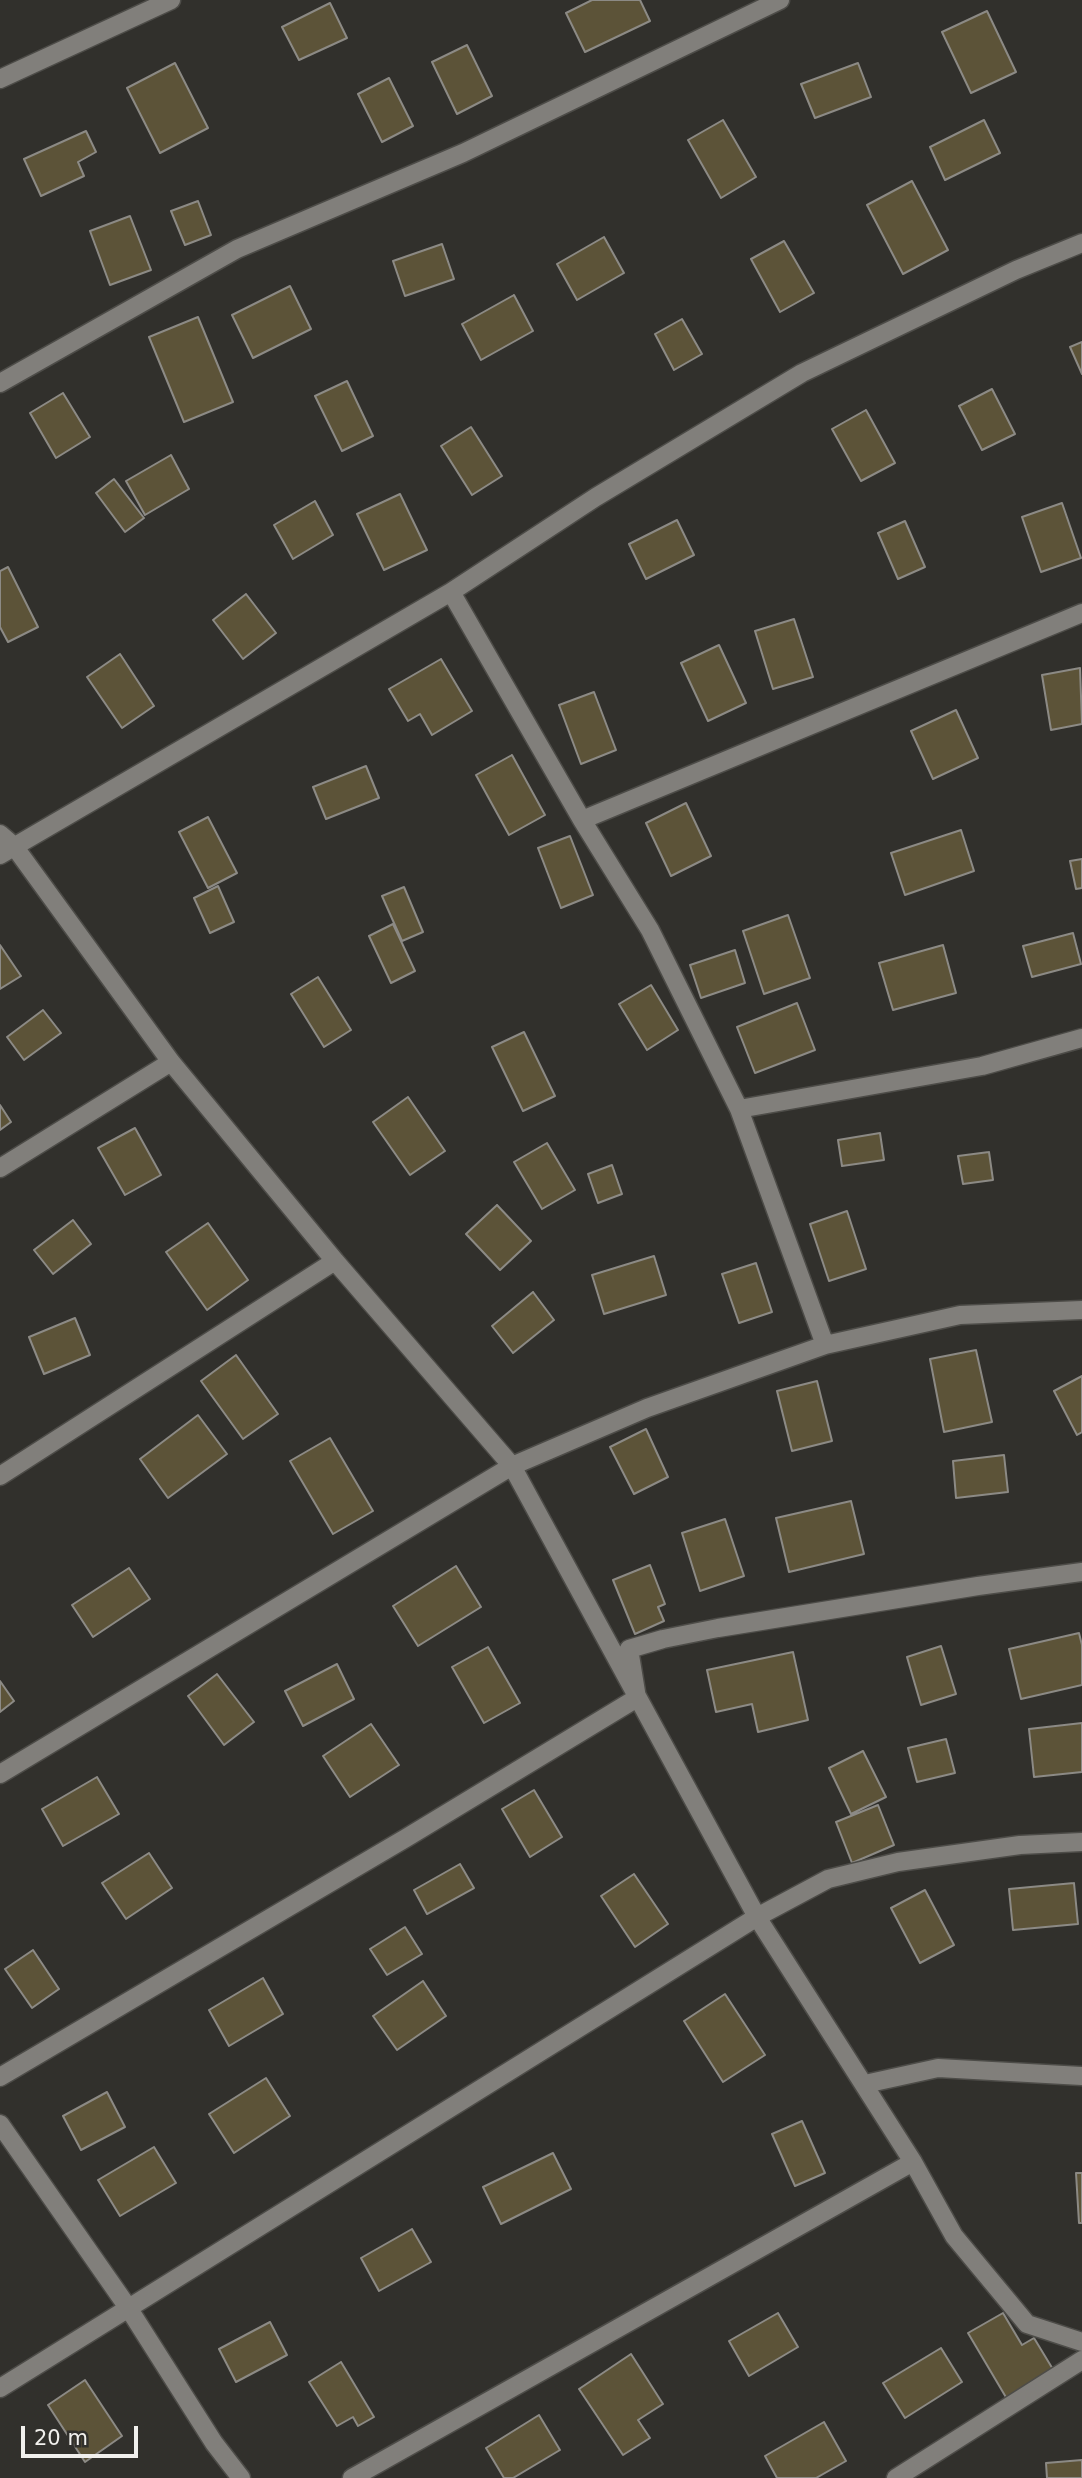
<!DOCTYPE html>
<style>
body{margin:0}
#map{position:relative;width:1082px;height:2478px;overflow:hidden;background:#31302c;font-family:"DejaVu Sans",sans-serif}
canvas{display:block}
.scale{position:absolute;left:21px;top:2426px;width:117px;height:32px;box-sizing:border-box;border:4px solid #f1f0ed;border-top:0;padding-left:9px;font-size:21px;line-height:24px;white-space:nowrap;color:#f1f0ed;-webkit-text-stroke:5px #31302c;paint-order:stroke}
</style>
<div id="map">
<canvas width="1082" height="2478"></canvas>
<div class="scale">20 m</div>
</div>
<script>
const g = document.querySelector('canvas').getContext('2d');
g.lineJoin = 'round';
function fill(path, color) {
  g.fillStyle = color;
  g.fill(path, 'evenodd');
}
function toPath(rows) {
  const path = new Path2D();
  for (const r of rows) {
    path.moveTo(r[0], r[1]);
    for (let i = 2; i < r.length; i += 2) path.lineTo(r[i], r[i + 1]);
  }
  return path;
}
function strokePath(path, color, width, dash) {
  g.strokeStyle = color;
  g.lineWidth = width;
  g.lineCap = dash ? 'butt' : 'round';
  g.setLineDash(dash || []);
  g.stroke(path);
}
const building = toPath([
 [592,0,640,0,650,21,585,52,566,13,592,0],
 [330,3,347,38,299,60,282,27,330,3],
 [987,11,1016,72,971,93,942,32,987,11],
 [467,45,492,96,457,114,432,62,467,45],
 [175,63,208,128,160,153,127,88,175,63],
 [858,63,871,97,815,118,801,84,858,63],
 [389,78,413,126,382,142,358,94,389,78],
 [723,120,756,177,721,198,688,140,723,120],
 [984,120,1000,153,945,180,930,147,984,120],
 [86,131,96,152,78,162,84,176,41,196,24,159,86,131],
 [912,181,948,250,903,274,867,205,912,181],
 [198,201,211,235,185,245,171,211,198,201],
 [130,216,151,270,110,285,90,231,130,216],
 [604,237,624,273,577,300,557,264,604,237],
 [784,241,814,293,780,312,751,259,784,241],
 [442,244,454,279,405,296,393,261,442,244],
 [290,286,311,329,253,358,232,315,290,286],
 [514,295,533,331,481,360,462,324,514,295],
 [198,317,233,402,184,422,149,337,198,317],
 [682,319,702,354,674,370,655,334,682,319],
 [1082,342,1082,374,1070,347,1082,342],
 [347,381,373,436,342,451,315,396,347,381],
 [992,389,1015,434,982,450,959,406,992,389],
 [63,393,90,437,56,458,30,413,63,393],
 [866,410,895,463,861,481,832,429,866,410],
 [471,427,502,476,472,495,441,446,471,427],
 [171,455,189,489,145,515,126,481,171,455],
 [114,479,144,518,125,532,96,493,114,479],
 [400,494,427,550,384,570,357,514,400,494],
 [315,501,333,535,293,559,274,525,315,501],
 [1062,503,1081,558,1041,572,1022,517,1062,503],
 [677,520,694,555,646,579,629,544,677,520],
 [905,521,925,567,898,579,878,533,905,521],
 [8,567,38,627,8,642,0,627,0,571,8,567],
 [246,594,276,633,243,659,213,620,246,594],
 [794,619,813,677,773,689,755,631,794,619],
 [719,645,746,703,708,721,681,663,719,645],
 [120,654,154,706,122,728,87,677,120,654],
 [441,659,472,711,432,735,420,714,408,721,389,689,441,659],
 [1080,668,1082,724,1051,730,1042,675,1080,668],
 [594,692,616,750,581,764,559,705,594,692],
 [956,710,978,758,933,779,911,731,956,710],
 [512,755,545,815,509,835,476,775,512,755],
 [366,766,379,798,326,819,313,787,366,766],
 [686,803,711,856,671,876,646,823,686,803],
 [208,817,237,873,208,888,179,832,208,817],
 [961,830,974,871,905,895,891,853,961,830],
 [570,836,593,895,561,908,538,848,570,836],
 [1082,859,1082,888,1076,889,1070,861,1082,859],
 [218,886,234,922,210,933,194,898,218,886],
 [404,887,423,932,402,941,382,896,404,887],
 [788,915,810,978,764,994,743,931,788,915],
 [393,924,415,971,391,983,369,936,393,924],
 [1073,933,1081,964,1032,977,1023,946,1073,933],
 [0,945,21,976,0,989,0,945],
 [943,945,956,993,893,1010,879,963,943,945],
 [735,950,745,983,701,998,690,965,735,950],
 [318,977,351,1030,324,1047,291,994,318,977],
 [651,985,678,1030,647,1050,619,1004,651,985],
 [797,1003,815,1050,755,1073,737,1027,797,1003],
 [43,1010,61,1033,24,1060,7,1037,43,1010],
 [524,1032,555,1096,523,1111,492,1047,524,1032],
 [408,1097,445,1151,410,1175,373,1122,408,1097],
 [0,1105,11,1122,0,1130,0,1105],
 [135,1128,161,1175,125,1195,98,1148,135,1128],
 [880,1133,884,1160,842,1166,838,1140,880,1133],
 [547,1143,575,1190,542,1209,514,1162,547,1143],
 [989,1152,993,1180,963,1184,958,1156,989,1152],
 [612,1165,622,1194,598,1203,588,1174,612,1165],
 [497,1205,531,1241,500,1270,466,1234,497,1205],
 [847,1211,866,1269,829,1281,810,1224,847,1211],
 [73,1220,91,1244,53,1274,34,1250,73,1220],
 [208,1223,248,1280,207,1310,166,1252,208,1223],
 [654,1256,666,1295,604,1314,592,1275,654,1256],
 [756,1263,772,1312,739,1323,722,1274,756,1263],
 [533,1292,554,1320,513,1353,492,1326,533,1292],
 [75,1318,90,1355,44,1374,29,1337,75,1318],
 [976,1350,992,1422,944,1432,930,1359,976,1350],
 [236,1355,278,1414,243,1439,201,1381,236,1355],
 [1082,1376,1082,1432,1077,1435,1054,1391,1082,1376],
 [817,1381,832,1441,792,1451,777,1391,817,1381],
 [198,1415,227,1454,168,1498,140,1459,198,1415],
 [646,1429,668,1477,634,1494,610,1447,646,1429],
 [330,1438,373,1511,333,1534,290,1461,330,1438],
 [1004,1455,1008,1492,956,1498,953,1461,1004,1455],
 [851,1501,864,1554,789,1572,776,1518,851,1501],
 [725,1519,744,1576,700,1591,682,1533,725,1519],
 [650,1565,665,1604,658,1607,664,1621,635,1634,613,1580,650,1565],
 [456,1566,481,1607,418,1646,393,1606,456,1566],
 [129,1568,150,1599,93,1637,72,1605,129,1568],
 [1079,1633,1082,1645,1082,1685,1021,1699,1009,1649,1079,1633],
 [941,1646,956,1694,921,1705,907,1657,941,1646],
 [488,1647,520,1703,484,1723,452,1667,488,1647],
 [793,1652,808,1720,758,1732,752,1704,716,1712,707,1670,793,1652],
 [337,1664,354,1699,303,1726,285,1691,337,1664],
 [217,1674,254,1722,224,1745,188,1696,217,1674],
 [0,1681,14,1701,0,1712,0,1681],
 [1082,1723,1082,1772,1034,1777,1029,1729,1082,1723],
 [371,1724,399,1765,350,1797,323,1756,371,1724],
 [946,1739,955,1773,917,1782,908,1748,946,1739],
 [863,1751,886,1797,851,1814,829,1768,863,1751],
 [97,1777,119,1814,63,1846,42,1809,97,1777],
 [534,1790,562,1837,530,1857,502,1809,534,1790],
 [878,1805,894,1845,852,1863,836,1822,878,1805],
 [149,1853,172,1888,126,1919,102,1883,149,1853],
 [460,1864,474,1888,427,1914,414,1890,460,1864],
 [634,1874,668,1924,635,1947,601,1896,634,1874],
 [1074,1883,1078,1924,1013,1930,1009,1889,1074,1883],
 [925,1890,954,1945,920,1963,891,1908,925,1890],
 [405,1927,422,1954,387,1975,370,1949,405,1927],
 [33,1950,59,1989,32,2008,5,1969,33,1950],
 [263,1978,283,2014,229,2046,209,2010,263,1978],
 [423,1981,446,2016,397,2050,373,2016,423,1981],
 [725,1994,765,2055,723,2082,684,2021,725,1994],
 [266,2078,290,2116,234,2153,209,2114,266,2078],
 [107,2092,125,2127,81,2150,63,2116,107,2092],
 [802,2121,825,2173,795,2186,772,2134,802,2121],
 [154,2147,176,2183,120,2216,98,2180,154,2147],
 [553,2153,571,2189,501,2224,483,2187,553,2153],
 [1076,2173,1082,2173,1082,2223,1079,2223,1076,2173],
 [412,2229,431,2262,379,2291,361,2258,412,2229],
 [778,2313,798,2347,749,2376,729,2341,778,2313],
 [1003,2313,1022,2345,1034,2338,1054,2371,1007,2399,968,2333,1003,2313],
 [270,2322,287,2355,236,2382,219,2349,270,2322],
 [941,2348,962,2382,905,2418,883,2383,941,2348],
 [631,2354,663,2404,638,2420,650,2438,623,2455,579,2389,631,2354],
 [341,2362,374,2417,358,2426,353,2417,337,2426,309,2382,341,2362],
 [85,2380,122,2436,85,2462,48,2405,85,2380],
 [539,2415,560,2450,513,2478,504,2478,486,2448,539,2415],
 [824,2422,846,2461,816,2478,777,2478,765,2456,824,2422],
 [1082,2460,1082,2478,1047,2478,1046,2463,1082,2460]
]);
const minor = toPath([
 [0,79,171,0],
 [0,383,237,249,463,153,780,0],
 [451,592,582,820,650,930,739,1109,825,1345],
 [582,820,1082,613],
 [0,834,14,846,171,1062,335,1261,512,1466,757,1917,913,2162,954,2236,1027,2324,1082,2342],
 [0,855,451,592,596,497,802,373,1016,270,1082,243],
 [739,1109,982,1066,1082,1038],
 [0,1168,171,1062],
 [0,1476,335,1261],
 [0,1774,512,1466,647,1408,825,1345,960,1315,1082,1310],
 [0,2077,406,1838,637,1698,629,1649,663,1639,718,1628,978,1586,1082,1572],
 [865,2084,938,2068,1082,2076],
 [0,2124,129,2309,214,2443,241,2478],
 [0,2388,757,1917,828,1879,898,1862,1020,1845,1082,1842],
 [352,2478,913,2162],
 [896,2478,1082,2360]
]);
fill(building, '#5c5338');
strokePath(building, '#8c8a85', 2);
strokePath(minor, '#4d4c48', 21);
strokePath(minor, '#817f7b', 18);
</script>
